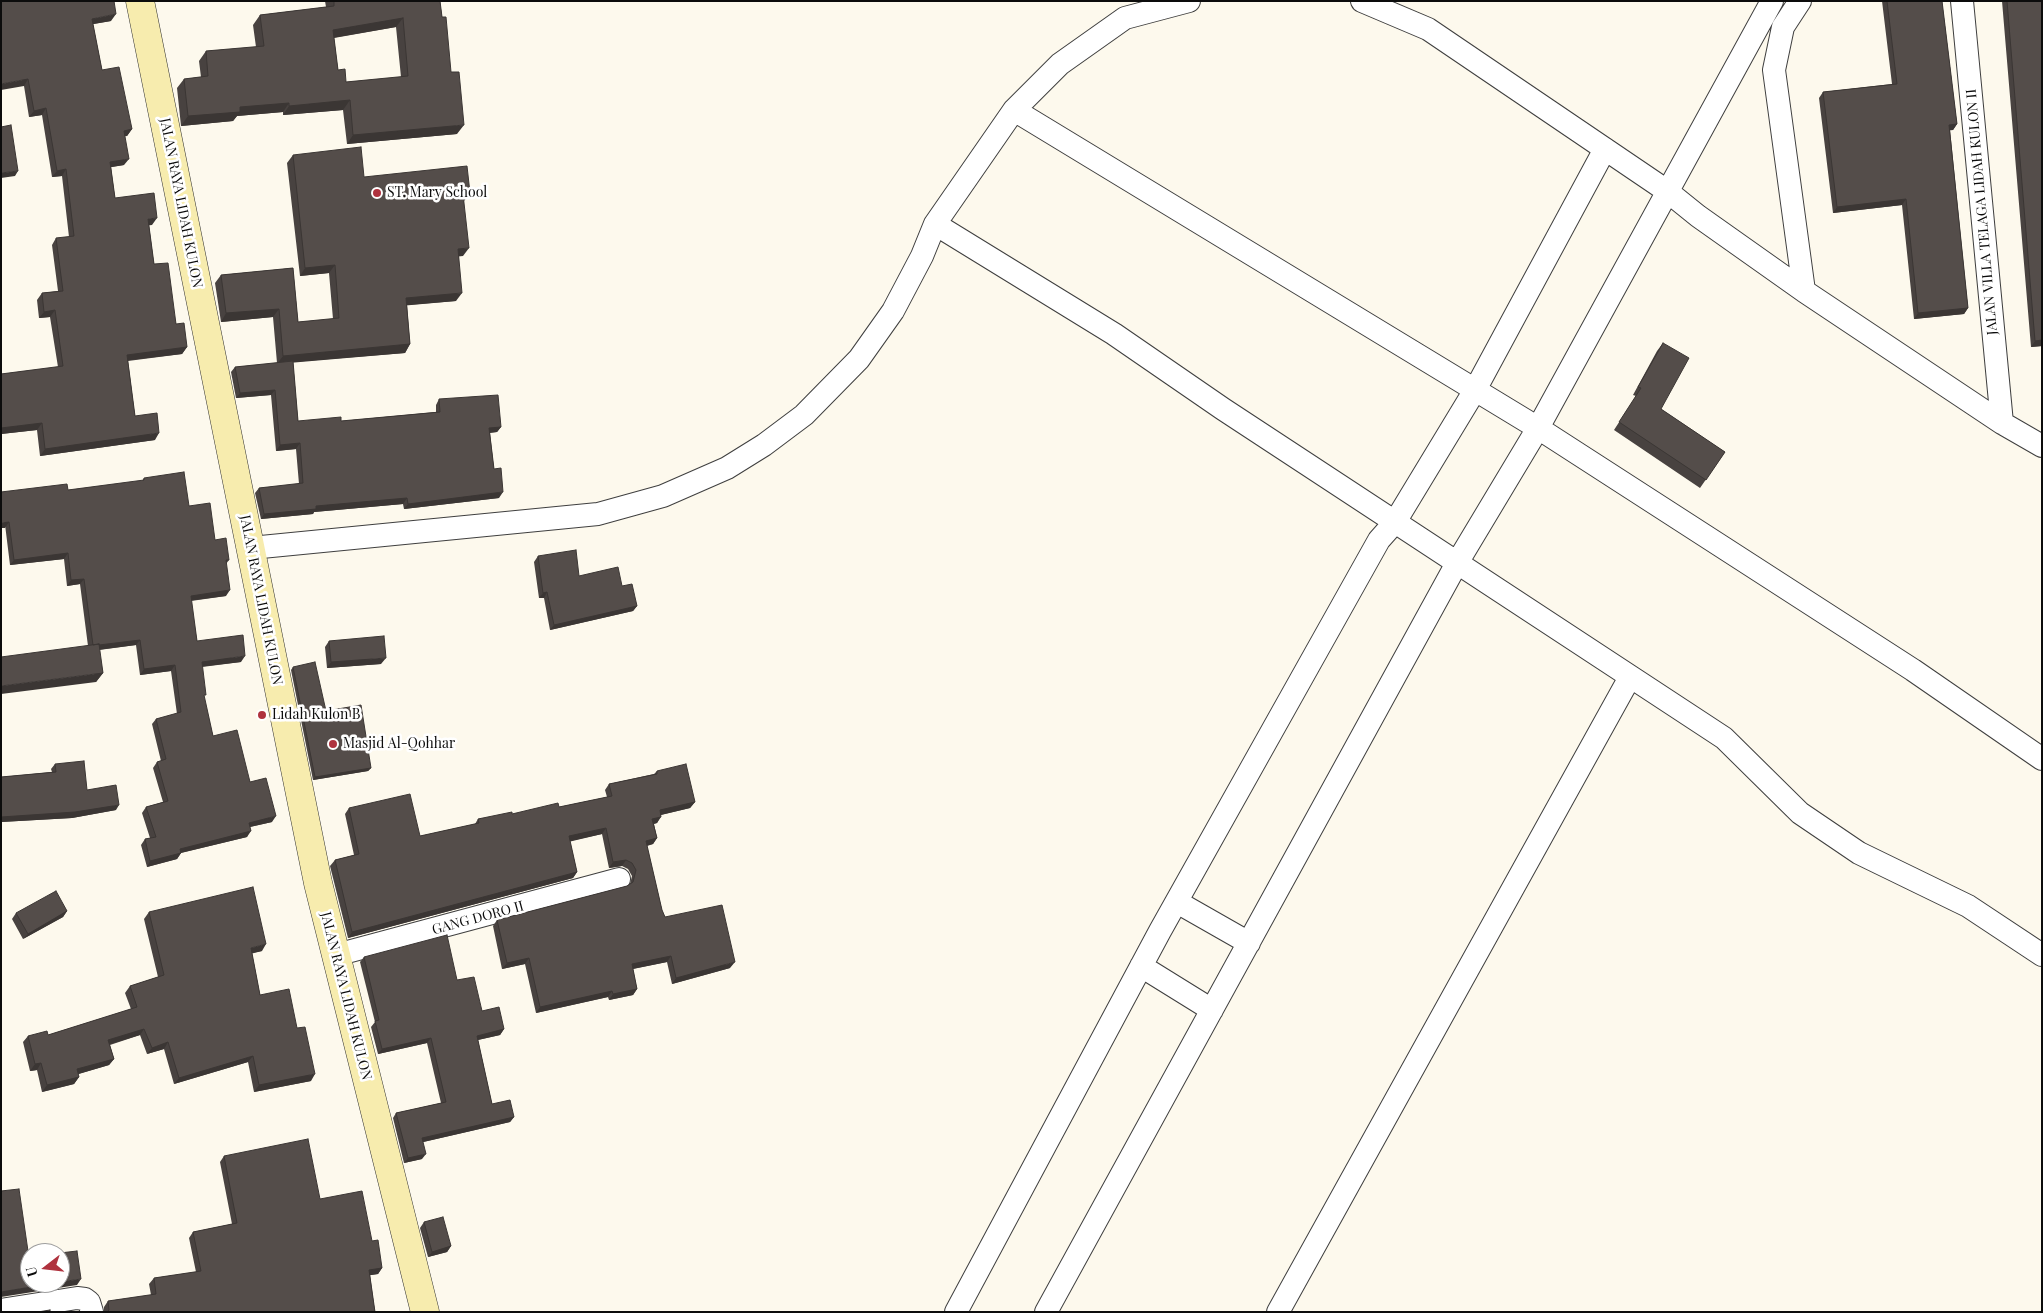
<!DOCTYPE html>
<style>
body{margin:0}
#map{position:relative;width:2043px;height:1313px;overflow:hidden;background:#fdf9ed;font-family:"Playfair Display",serif}
canvas{display:block}
.frame{position:absolute;inset:0;border:2px solid #0c0c0c;pointer-events:none}
.north{position:absolute;left:20px;top:1243px;width:50px;height:50px;box-sizing:border-box;background:#fff;border:1px solid #9e9e9e;border-radius:50%;rotate:254deg;font-size:14px;font-weight:700;line-height:20px;text-align:center;color:#0c0c0c}
.north::after{content:'';display:block;margin:auto;width:18px;height:22px;background:#af323e;clip-path:polygon(50% 0,100% 100%,50% 72%,0 100%)}
</style>
<div id="map">
<canvas width="2043" height="1313"></canvas>
<div class="frame"></div>
<div class="north">U</div>
</div>
<script>
const g = document.querySelector('canvas').getContext('2d');
g.lineJoin = 'round';
function toPath(rows) {
  const path = new Path2D();
  for (const r of rows) {
    path.moveTo(r[0], r[1]);
    for (let i = 2; i < r.length; i += 2) path.lineTo(r[i], r[i + 1]);
  }
  return path;
}
function strokePath(path, color, width, dash) {
  g.strokeStyle = color;
  g.lineWidth = width;
  g.lineCap = dash ? 'butt' : 'round';
  g.setLineDash(dash || []);
  g.stroke(path);
}
function fill(path, color) {
  g.fillStyle = color;
  g.fill(path, 'evenodd');
}
function write(font, color, halo, rows, align = 'center') {
  g.font = font + ' "Playfair Display",serif';
  g.lineWidth = 5;
  g.setLineDash([]);
  g.textBaseline = 'middle';
  g.strokeStyle = halo;
  g.fillStyle = color;
  for (const [text, x, y, turn = 0] of rows) {
    g.save();
    g.translate(x, y);
    g.rotate((+turn || 0) * Math.PI / 180);
    g.textAlign = isNaN(turn) ? turn : align;
    if (halo) g.strokeText(text, 0, 0);
    g.fillText(text, 0, 0);
    g.restore();
  }
}
const street = toPath([
 [1362,1,1428,29,1667,191,1698,216,1804,291,2002,423,2042,446],
 [1800,1,1783,27,1774,70,1804,291],
 [1962,1,2002,423],
 [1014,110,1538,428,1913,670,2042,759],
 [935,224,1114,334,1223,409,1724,738,1800,813,1859,853,1968,906,2042,955],
 [251,548,598,514,663,496,727,468,764,445,804,415,859,359,893,311,922,256,935,224,1014,110,1060,64,1125,18,1189,1],
 [1177,902,1249,943],
 [336,955,619,879],
 [1141,966,1212,1010],
 [1,1310,77,1298,85,1299,89,1302,92,1312],
 [956,1312,1160,931,1379,540,1395,522,1475,390,1605,149],
 [1046,1312,1457,563,1538,428,1772,1],
 [1278,1312,1630,677]
]);
const secondary = toPath([
 [140,1,318,883,425,1312]
]);
const wall = toPath([
 [1,1,111,21,93,24,102,70,132,129,127,136,125,136,124,165,111,167,115,198,152,225,149,225,154,264,176,324,187,347,182,354,128,361,135,416,155,440,40,456,37,430,1,434,1,374,58,367,50,317,39,318,37,300,42,293,58,291,52,245,56,238,69,237,62,176,52,177,42,115,29,117,24,86],
 [325,1,440,1,457,134,347,144,343,110,283,115,283,112,237,116,233,121,181,126,177,88,184,79,201,77,199,61,206,51,256,47,253,25,260,15,326,7],
 [396,27,401,77,346,82,338,70,334,38],
 [1882,1,1942,1,1957,124,1953,130,1950,130,1968,308,1964,314,1914,319,1902,205,1833,213,1819,98,1823,92,1892,84],
 [2002,1,2042,1,2042,346,2031,347],
 [293,155,364,177,464,201,463,256,459,256,456,301,407,305,410,344,405,353,293,362,298,421,341,421,436,412,436,405,439,399,501,427,497,432,490,433,494,469,499,498,404,509,403,504,314,512,313,514,261,519,255,493,259,488,299,484,296,449,276,451,271,395,236,398,231,372,235,367,277,363,273,317,221,322,215,283,221,275,293,268,298,322,333,319,329,273,300,276,287,163],
 [1663,343,1661,409,1725,452,1700,488,1614,430,1636,396,1633,395,1657,351],
 [144,478,189,506,215,540,229,560,226,564,226,596,191,601,197,641,241,662,202,667,204,698,213,736,250,782,272,822,250,827,247,837,181,853,177,859,147,867,141,845,145,839,150,838,142,813,146,807,163,802,153,768,157,762,161,761,152,724,156,719,177,714,171,671,140,675,136,645,99,650,103,673,96,682,88,646,80,584,67,586,64,559,10,565,1,492,68,490,142,481],
 [538,556,579,576,622,586,637,606,633,611,550,630,544,598,539,598,534,562],
 [329,641,381,664,327,668,325,647],
 [293,667,371,768,368,771,313,780,291,670],
 [55,764,87,790,116,810,72,818,1,822,1,777,52,772,51,769],
 [657,771,695,802,690,808,661,815,657,823,654,824,657,838,653,844,647,846,662,910,665,917,730,968,672,984,667,962,633,969,637,989,633,995,609,1000,608,997,536,1013,525,964,502,969,493,926,497,920,627,886,630,884,632,876,628,869,622,866,609,868,602,834,570,841,577,872,573,878,348,938,330,866,335,860,354,855,345,814,349,808,420,836,475,824,478,819,559,807,607,797,605,790,609,784,654,774],
 [67,911,63,917,23,939,12,919,16,913],
 [149,912,262,951,252,953,260,995,297,1028,311,1081,254,1092,248,1062,174,1084,164,1049,147,1054,140,1035,110,1045,114,1059,109,1065,78,1074,79,1077,74,1084,42,1092,37,1070,30,1071,23,1042,28,1036,48,1035,131,1009,125,993,130,986,158,977,144,919],
 [364,957,457,980,482,1011,504,1029,500,1035,478,1040,492,1104,514,1117,510,1122,423,1142,422,1159,404,1163,393,1118,396,1113,441,1103,427,1043,378,1054,371,1027,375,1022,360,962],
 [224,1156,320,1199,372,1241,382,1268,378,1274,370,1275,375,1312,104,1312,104,1307,108,1301,151,1295,149,1284,154,1278,196,1272,189,1238,193,1232,232,1224,220,1162],
 [424,1222,451,1246,447,1252,428,1257,420,1228]
]);
const shadedWall = toPath([
 [116,14,111,21,88,25,92,19],
 [403,18,396,27,326,39,333,30],
 [28,79,24,86,1,90,1,84],
 [350,100,343,110,283,115,289,106],
 [289,103,283,112,237,116,233,121,181,126,188,116,240,107],
 [46,108,42,115,29,117,34,111],
 [1957,124,1953,130,1945,131,1949,125],
 [464,125,457,134,347,144,353,135],
 [132,129,127,136,119,137,124,131],
 [129,159,124,165,106,168,110,162],
 [66,169,62,176,52,177,57,171],
 [18,171,15,176,1,178,1,173],
 [470,193,464,201,463,194],
 [1906,199,1902,205,1833,213,1837,207],
 [157,218,152,225,143,226,148,219],
 [469,248,463,256,453,257,458,249],
 [335,265,329,273,300,276,305,268],
 [462,293,456,301,400,306,406,298],
 [1968,308,1964,314,1914,319,1918,313],
 [279,309,273,317,221,322,226,313],
 [55,310,50,317,39,318,44,312],
 [2042,340,2042,346,2031,347,2035,341],
 [410,344,405,353,277,364,283,356],
 [187,347,182,354,122,361,127,355],
 [275,390,271,395,236,398,240,393],
 [42,423,37,430,1,434,1,428],
 [501,427,497,432,485,433,489,428],
 [159,433,155,440,40,456,45,449],
 [300,443,296,449,276,451,280,445],
 [503,492,499,498,404,509,408,504],
 [407,498,403,504,314,512,313,514,261,519,264,514,316,506],
 [9,522,5,528,1,528,1,523],
 [68,553,64,559,10,565,14,560],
 [84,579,80,584,67,586,71,580],
 [230,590,226,596,187,601,191,596],
 [547,592,544,598,539,598,543,593],
 [637,606,633,611,550,630,554,625],
 [140,640,136,645,89,651,93,646],
 [245,656,241,662,198,667,202,662],
 [386,658,381,664,327,668,331,662],
 [175,665,171,671,140,675,144,669],
 [103,673,96,682,1,694,1,686],
 [371,768,368,771,313,780,315,777],
 [695,802,690,808,656,816,660,810],
 [119,805,116,810,72,818,1,822,1,817],
 [276,816,272,822,245,828,249,823],
 [661,817,657,823,648,825,652,819],
 [606,828,602,834,564,843,569,836],
 [251,831,247,837,176,854,180,849],
 [657,838,653,844,641,847,646,841],
 [181,853,177,859,147,867,150,861],
 [626,860,622,866,609,868,613,862],
 [577,872,573,878,348,938,352,932],
 [67,911,63,917,23,939,28,934],
 [266,944,262,951,246,955,251,948],
 [671,956,667,962,627,970,632,964],
 [529,958,525,964,502,969,507,963],
 [735,962,730,968,672,984,676,978],
 [637,989,633,995,609,1000,613,994],
 [612,991,608,997,536,1013,540,1007],
 [144,1029,140,1035,104,1046,108,1040],
 [504,1029,500,1035,473,1041,477,1036],
 [431,1038,427,1043,378,1054,382,1049],
 [168,1042,164,1049,147,1054,152,1048],
 [253,1056,248,1062,174,1084,179,1078],
 [114,1059,109,1065,72,1076,77,1069],
 [41,1063,37,1070,30,1071,35,1064],
 [315,1074,311,1081,254,1092,259,1085],
 [79,1077,74,1084,42,1092,47,1085],
 [514,1117,510,1122,419,1143,422,1138],
 [426,1154,422,1159,404,1163,408,1158],
 [451,1246,447,1252,428,1257,432,1252],
 [382,1268,378,1274,365,1276,369,1270],
 [81,1279,77,1285,1,1297,1,1292,3,1291,55,1283,60,1283,60,1282]
]);
const building = toPath([
 [1,1,114,1,116,14,92,19,102,70,119,67,132,129,124,131,129,159,110,162,115,198,154,193,157,218,148,219,154,264,168,263,176,324,184,323,187,347,127,355,135,416,157,413,159,433,45,449,42,423,1,428,1,374,63,366,55,310,44,312,42,293,63,291,56,238,74,236,66,169,57,171,46,108,34,111,28,79,1,84,1,1],
 [334,1,440,1,442,17,446,17,451,72,459,72,464,125,353,135,350,100,289,106,289,103,240,107,240,112,188,116,184,79,208,76,206,51,264,46,260,15,334,6,334,1],
 [403,18,408,76,346,82,345,69,338,70,333,30,403,18],
 [1887,1,1942,1,1957,124,1949,125,1968,308,1918,313,1906,199,1837,207,1823,92,1897,84,1887,1],
 [2007,1,2042,1,2042,340,2035,341,2007,1],
 [11,125,18,171,1,173,1,127,11,125],
 [361,147,364,177,467,166,470,193,463,194,469,248,458,249,462,293,406,298,410,344,283,356,279,309,226,313,221,275,293,268,298,322,339,318,335,265,305,268,293,155,361,147],
 [1663,343,1689,358,1661,409,1725,452,1706,480,1619,422,1641,388,1638,387,1663,343],
 [293,361,298,421,341,417,341,421,440,412,439,399,498,395,501,427,489,428,494,469,501,468,503,492,408,504,407,498,316,506,316,509,264,514,259,488,303,483,300,443,280,445,275,390,240,393,235,367,293,361],
 [184,472,189,506,210,503,215,540,226,538,229,560,226,560,230,590,191,596,197,641,243,635,245,656,202,662,206,695,204,695,213,736,237,730,250,782,266,778,276,816,249,823,251,831,180,849,181,853,150,861,145,839,156,837,146,807,168,801,157,762,166,759,156,719,181,712,175,665,144,669,140,640,99,645,99,644,93,645,84,579,71,580,68,553,14,560,9,522,1,523,1,492,67,484,68,490,144,480,144,478,184,472],
 [576,550,579,576,618,567,622,586,632,584,637,606,554,625,547,592,543,593,538,556,576,550],
 [384,636,386,658,331,662,329,641,384,636],
 [99,644,103,673,1,686,1,657,99,644],
 [315,662,326,711,361,705,371,768,315,777,293,667,315,662],
 [84,761,87,790,116,785,119,805,75,812,1,817,1,777,56,772,55,764,84,761],
 [686,764,695,802,660,810,661,817,652,819,657,838,646,841,662,910,665,917,722,905,735,962,676,978,671,956,632,964,637,989,613,994,612,991,540,1007,529,958,507,963,497,920,627,886,633,882,636,870,632,863,626,860,613,862,606,828,569,836,577,872,352,932,335,860,359,854,349,808,410,794,420,836,479,823,478,819,512,812,512,814,558,803,559,807,612,796,609,784,657,774,657,771,686,764],
 [253,887,266,944,251,948,260,995,289,989,297,1028,305,1027,315,1074,259,1085,253,1056,179,1078,168,1042,152,1048,144,1029,108,1040,114,1059,77,1069,79,1077,47,1085,41,1063,35,1064,28,1036,47,1031,48,1035,137,1007,130,986,164,975,149,912,253,887],
 [56,891,67,911,28,934,16,913,56,891],
 [447,935,457,980,474,977,482,1011,499,1007,504,1029,477,1036,492,1104,510,1100,514,1117,422,1138,426,1154,408,1158,396,1113,446,1102,431,1038,382,1049,375,1021,379,1020,364,957,447,935],
 [308,1139,320,1199,362,1191,372,1241,378,1240,382,1268,369,1270,375,1312,107,1312,109,1310,108,1301,156,1294,154,1278,201,1271,193,1232,237,1223,224,1156,308,1139],
 [19,1189,29,1258,30,1257,30,1283,55,1283,1,1292,1,1191,19,1189],
 [443,1217,451,1246,432,1252,424,1222,443,1217],
 [77,1251,81,1279,60,1282,60,1253,77,1251],
 [50,1310,50,1312,38,1312,50,1310]
]);
const markers = [
 [377,193,5,"#af323e"],
 [262,715,5,"#af323e"],
 [333,744,5,"#af323e"]
];
const poiNames = [
 ["ST. Mary School",387,193],
 ["Lidah Kulon B",272,715],
 ["Masjid Al-Qohhar",343,744]
];
const streetNames = [
 ["JALAN RAYA LIDAH KULON",181,203,79],
 ["JALAN VILLA TELAGA LIDAH KULON II",1982,212,-95],
 ["JALAN RAYA LIDAH KULON",261,600,79],
 ["GANG DORO II",478,918,-15],
 ["JALAN RAYA LIDAH KULON",346,996,76]
];
strokePath(street, '#3f3f3f', 24);
strokePath(secondary, '#2e2e2e', 29);
strokePath(street, '#fff', 22);
strokePath(secondary, '#f7ecae', 28);
fill(wall, '#484240');
fill(shadedWall, '#3b3634');
fill(building, '#544d4a');
strokePath(building, '#3b3634', 1);
for (const [x, y, r, color] of markers) {
  const dot = new Path2D();
  dot.arc(x, y, r, 0, 2 * Math.PI);
  g.fillStyle = color;
  g.fill(dot);
  strokePath(dot, '#fff', 2);
}
write('14px', '#0c0c0c', '#fff', poiNames, 'left');
write('14px', '#0c0c0c', '#fff', streetNames);
</script>
